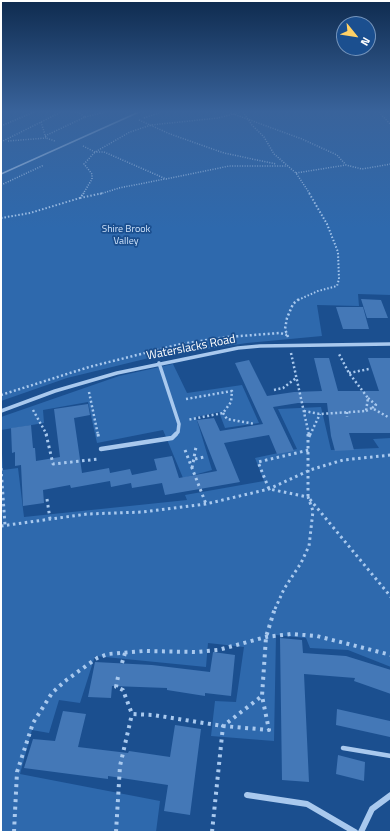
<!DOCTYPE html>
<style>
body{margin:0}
#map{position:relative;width:392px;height:833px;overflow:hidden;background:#1b4f8f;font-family:"Titillium Web",sans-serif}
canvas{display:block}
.frame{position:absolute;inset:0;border:2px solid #fff;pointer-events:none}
.north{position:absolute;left:336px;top:16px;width:40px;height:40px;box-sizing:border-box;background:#1b4f8f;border:1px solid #7695bc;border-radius:50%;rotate:120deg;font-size:11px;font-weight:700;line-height:16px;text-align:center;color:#fff}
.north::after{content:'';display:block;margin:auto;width:14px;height:18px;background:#ffd166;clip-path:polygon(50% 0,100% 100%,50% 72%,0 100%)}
</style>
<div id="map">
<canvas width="392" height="833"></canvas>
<div class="frame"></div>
<div class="north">N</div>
</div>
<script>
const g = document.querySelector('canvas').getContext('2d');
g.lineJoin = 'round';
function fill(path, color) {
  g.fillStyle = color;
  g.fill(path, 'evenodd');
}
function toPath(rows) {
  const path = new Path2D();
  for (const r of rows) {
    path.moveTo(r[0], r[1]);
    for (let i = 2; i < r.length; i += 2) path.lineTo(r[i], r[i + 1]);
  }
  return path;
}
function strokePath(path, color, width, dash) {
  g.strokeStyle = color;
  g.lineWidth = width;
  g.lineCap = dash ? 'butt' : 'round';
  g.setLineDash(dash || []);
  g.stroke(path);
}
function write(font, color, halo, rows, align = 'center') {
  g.font = font + ' "Titillium Web",sans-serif';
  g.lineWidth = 3.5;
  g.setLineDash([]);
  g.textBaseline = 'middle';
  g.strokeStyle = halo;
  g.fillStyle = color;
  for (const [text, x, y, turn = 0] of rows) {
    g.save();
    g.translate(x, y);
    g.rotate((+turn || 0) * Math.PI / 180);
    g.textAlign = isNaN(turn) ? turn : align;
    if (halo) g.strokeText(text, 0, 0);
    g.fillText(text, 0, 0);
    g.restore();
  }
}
const green = toPath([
 [1,112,391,112,391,295,358,294,359,306,317,305,322,336,247,343,153,357,67,378,1,401],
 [173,364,187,393,242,385,259,423,225,428,219,412,196,417,212,470,183,478,163,430,97,443,88,402,43,410,44,423,1,430,1,417,119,376],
 [321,407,331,450,379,448,373,439,391,438,391,667,348,650,310,648,306,638,276,635,274,741,211,736,215,701,236,702,244,647,208,643,206,667,95,656,80,703,59,700,49,733,32,730,20,774,160,801,156,832,1,832,1,437,3,470,18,468,24,517,187,500,185,495,264,481,255,458,297,449,278,409]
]);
const building = toPath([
 [361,299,381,300,388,318,367,318],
 [336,307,363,307,369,329,343,329],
 [314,358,329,358,338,391,379,391,368,358,391,358,391,433,349,433,354,450,335,451,331,436,327,403,298,403,273,407,294,451,277,454,269,435,224,443,240,482,165,495,162,483,132,488,131,483,111,487,110,481,71,488,70,485,43,490,44,503,23,506,21,465,15,466,15,452,12,453,11,428,31,425,33,448,35,448,36,461,60,457,54,409,88,404,90,415,74,418,82,473,109,468,110,473,130,469,132,475,157,470,154,459,172,456,179,478,217,471,197,420,214,418,220,431,263,424,235,363,249,360,267,396,294,392,322,391],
 [280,638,302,640,303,653,346,656,391,670,391,694,354,681,355,678,304,674,309,782,282,780],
 [213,652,235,655,231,696,205,693,205,696,167,690,167,688,112,686,111,698,88,697,95,662,152,665,210,672],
 [337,709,390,721,390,737,336,725],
 [63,711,86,714,78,747,128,753,129,751,170,757,175,725,201,729,190,815,164,811,168,785,108,776,108,779,24,768,33,739,55,741],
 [338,755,365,762,364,781,336,774]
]);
const pathFar4 = toPath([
 [228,112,302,139,337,155,346,165],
 [243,112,252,125,264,137,274,154,296,173,310,194],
 [379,112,391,125],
 [85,117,105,112],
 [144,118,161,112],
 [139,120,170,134,224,153,276,164],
 [41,122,46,138,55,141],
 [1,126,34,112],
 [45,136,85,117,78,112,72,112],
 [8,141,46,138],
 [1,142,61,112],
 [83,146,95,152,104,152,166,179,229,166,286,166],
 [296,173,346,165,362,169,391,164],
 [1,185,44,165],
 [83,194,92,179,92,174,84,164,95,152,130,132,151,125,218,118,241,112],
 [100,194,119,188,165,179]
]);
const pathFar3 = toPath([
 [80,198,103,193],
 [1,218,30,213,80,198,84,193],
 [298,300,318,291,337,286,339,279,338,252,327,224,309,193]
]);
const pathFar2 = toPath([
 [288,337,285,329,287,318,293,304,299,299],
 [291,353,309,435],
 [349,373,369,369],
 [274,390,283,388,296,378],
 [89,392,98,435],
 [1,395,89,367,181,344,227,337,280,333,287,335],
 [368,398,376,405,372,408],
 [186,399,232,391,231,402,223,413,187,420],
 [33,410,47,435],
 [304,411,320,414,366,411,368,398,349,373,339,354],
 [366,411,372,408,388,417],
 [347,412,347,417],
 [223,413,227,419,255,424],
 [310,435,320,414]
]);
const pathFar1 = toPath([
 [46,434,53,464,99,459],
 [98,434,99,440],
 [308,434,308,497,391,597],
 [309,437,310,434],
 [185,450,206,504],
 [195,459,204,457],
 [1,468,5,525],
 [192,468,196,447],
 [47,499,50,519],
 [1,526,87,514,143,512,206,504,269,489,310,470,343,460,391,455],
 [275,609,284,589,301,563,309,546,313,511,308,497,269,489,258,462,309,450]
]);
const path = toPath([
 [122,663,125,653],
 [118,677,116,687,123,690,132,714,153,715,223,726,269,730,262,696,266,637,275,608],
 [14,832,17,772,33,723,52,693,65,681,97,658,108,654,144,651,196,652,218,650,266,637,291,634,317,636,391,655],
 [116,832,120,766,132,714],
 [212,832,223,726,262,696]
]);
const laneFar1 = toPath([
 [1,174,139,112]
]);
const lane = toPath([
 [343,748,391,756]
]);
const streetFar2 = toPath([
 [159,363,179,424,178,432,175,435],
 [1,411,55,391,117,373,238,348,260,346,391,344]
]);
const streetFar1 = toPath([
 [101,449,172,438,176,434]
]);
const street = toPath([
 [247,795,307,804,355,832],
 [361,832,372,809,391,795]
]);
const farParknames = [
 ["Shire Brook",126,230],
 ["Valley",126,242]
];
const streetNames = [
 ["Waterslacks Road",191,348,-11]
];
fill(green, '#2e69ad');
fill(building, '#4478b7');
strokePath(pathFar4, '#a9c9ee', 1.5, [1, 1.5]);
strokePath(pathFar3, '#a9c9ee', 2, [1.5, 2]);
strokePath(pathFar2, '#a9c9ee', 2.5, [2, 2.5]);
strokePath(pathFar1, '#a9c9ee', 3, [2.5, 3.5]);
strokePath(path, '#a9c9ee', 4, [3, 4.5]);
strokePath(laneFar1, '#a9c9ee', 1.5);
strokePath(lane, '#a9c9ee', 4.5);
strokePath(streetFar2, '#a9c9ee', 3.5);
strokePath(streetFar1, '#a9c9ee', 4.5);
strokePath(street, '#a9c9ee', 6);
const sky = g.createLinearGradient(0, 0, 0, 228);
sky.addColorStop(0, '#0f2b4f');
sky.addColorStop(0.49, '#39639b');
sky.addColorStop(1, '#39639b00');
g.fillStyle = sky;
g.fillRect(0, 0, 392, 228);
write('10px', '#cfe3fa', '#1b4f8f', farParknames);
write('12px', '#fff', '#1b4f8f', streetNames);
</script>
